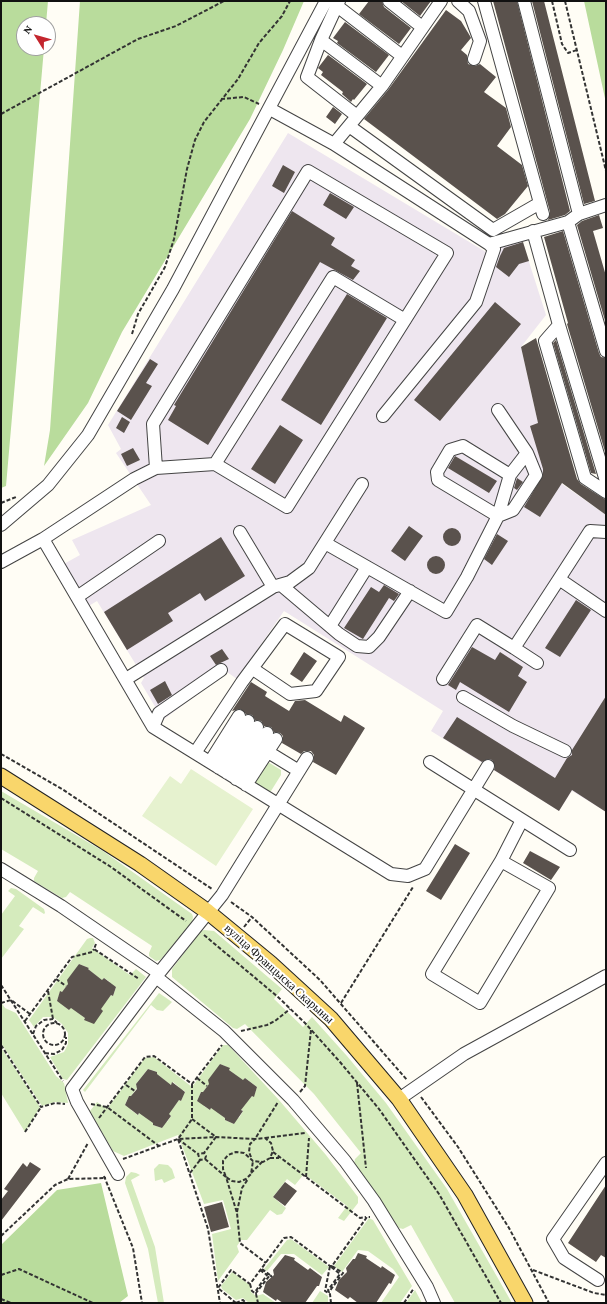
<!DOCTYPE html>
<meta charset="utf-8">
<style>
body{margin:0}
#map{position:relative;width:607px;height:1304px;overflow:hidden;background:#fffdf5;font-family:"Crimson Pro",serif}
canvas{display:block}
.frame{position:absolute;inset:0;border:2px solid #111;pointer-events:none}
.north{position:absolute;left:16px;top:16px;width:40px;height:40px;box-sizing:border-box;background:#fff;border:1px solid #a0a0a0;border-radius:50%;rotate:307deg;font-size:11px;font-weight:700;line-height:16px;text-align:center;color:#111}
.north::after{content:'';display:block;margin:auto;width:14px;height:18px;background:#c4262e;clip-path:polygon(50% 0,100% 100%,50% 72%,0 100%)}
</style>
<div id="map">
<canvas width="607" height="1304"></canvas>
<div class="frame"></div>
<div class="north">N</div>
</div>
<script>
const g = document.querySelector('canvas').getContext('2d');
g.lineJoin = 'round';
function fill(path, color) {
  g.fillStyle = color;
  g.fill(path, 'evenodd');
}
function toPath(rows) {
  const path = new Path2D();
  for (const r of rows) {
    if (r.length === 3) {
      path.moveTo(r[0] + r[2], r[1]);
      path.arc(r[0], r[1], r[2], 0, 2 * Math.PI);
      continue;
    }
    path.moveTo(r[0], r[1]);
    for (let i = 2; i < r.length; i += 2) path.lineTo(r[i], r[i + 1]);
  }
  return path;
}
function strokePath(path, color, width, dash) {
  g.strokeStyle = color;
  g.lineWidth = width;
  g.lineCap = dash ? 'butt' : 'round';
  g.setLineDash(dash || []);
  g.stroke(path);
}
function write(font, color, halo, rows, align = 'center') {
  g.font = font + ' "Crimson Pro",serif';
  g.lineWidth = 4;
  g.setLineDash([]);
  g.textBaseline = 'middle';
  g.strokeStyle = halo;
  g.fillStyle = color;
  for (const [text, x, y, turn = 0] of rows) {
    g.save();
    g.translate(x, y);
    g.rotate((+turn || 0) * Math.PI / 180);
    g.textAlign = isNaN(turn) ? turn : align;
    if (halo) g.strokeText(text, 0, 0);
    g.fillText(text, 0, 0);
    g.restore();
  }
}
const industrial = toPath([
 [288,133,486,252,522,240,546,315,521,347,538,423,553,470,562,484,606,515,606,812,572,791,559,811,431,731,443,711,284,611,237,679,227,672,163,720,141,683,144,678,97,601,87,607,62,565,80,555,72,540,151,505,116,453,121,449,108,425]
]);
const green = toPath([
 [268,762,281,770,281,775,271,791,265,791,254,785,252,781,264,763],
 [1,791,103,851,192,914,193,917,192,923,160,960,156,961,149,956,149,953,152,946,70,892,66,897,62,898,34,881,34,878,38,871,1,849],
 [11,888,16,889,44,909,45,913,44,914,33,907,19,926,24,929,1,959,1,915,15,896,8,891],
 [204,930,214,931,282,989,274,999,303,1027,312,1017,347,1056,386,1103,447,1189,512,1303,455,1303,411,1225,403,1229,399,1228,354,1163,355,1159,361,1153,314,1094,245,1024,237,1029,233,1028,172,977,172,969,201,931],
 [90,938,93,938,95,943,92,948,130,975,136,969,146,977,67,1080,63,1079,50,1057,64,1052,68,1044,68,1033,62,1024,53,1017,43,1017,34,1027,29,1020,87,939],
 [79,964,89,968,88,969,102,981,104,978,110,982,109,984,116,987,113,996,111,995,100,1009,84,1020,85,1018,71,1007,69,1010,63,1005,63,1004,57,1001,60,992,62,992,69,983],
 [159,993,172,1002,163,1011,157,1010,151,1005,85,1092,83,1090],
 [1,1002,5,1008,16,1013,56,1076,64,1083,68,1103,55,1102,42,1106,1,1043],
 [223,1045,228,1045,279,1100,326,1155,358,1197,358,1203,344,1221,338,1218,347,1206,304,1174,295,1185,287,1179,273,1197,286,1208,282,1214,277,1215,270,1210,247,1240,241,1240,237,1246,239,1252,218,1281,212,1234,231,1229,223,1200,204,1204,178,1135,124,1156,113,1151,90,1111,97,1102,107,1109,145,1058,154,1057,192,1087],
 [220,1064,229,1068,229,1070,243,1081,245,1078,257,1087,254,1096,252,1096,241,1109,243,1111,239,1118,237,1117,234,1124,225,1120,225,1118,212,1107,210,1110,204,1106,204,1104,197,1101,201,1092,203,1092,210,1083],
 [148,1069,157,1072,157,1074,170,1085,173,1082,179,1087,178,1089,185,1091,181,1101,179,1100,168,1114,171,1116,167,1122,165,1122,162,1128,153,1125,153,1123,140,1112,138,1115,131,1110,132,1108,125,1105,129,1096,131,1096,137,1088,136,1084],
 [1,1047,40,1107,25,1132,1,1093],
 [159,1164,168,1165,172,1169,175,1178,164,1183,162,1179,155,1181,154,1169],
 [131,1172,136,1173,140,1175,131,1180,155,1247,164,1303,158,1303,148,1249,125,1183,126,1177],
 [369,1218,373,1220,412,1286,400,1303,381,1303,399,1277,393,1269,368,1251,358,1250,342,1272,334,1266],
 [291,1239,329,1267,322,1275,294,1254,281,1254,267,1271,264,1269,287,1240],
 [232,1272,250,1285,251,1292,256,1296,263,1294,276,1303,249,1303,243,1298,236,1300,222,1289,221,1286],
 [415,1290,422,1303,406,1303],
 [320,1291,328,1296,328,1303,312,1303]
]);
const forest = toPath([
 [1,1,48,1,46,24,24,24,24,48,44,48,6,486,1,488],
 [80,1,304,1,283,50,250,119,122,332,88,403,44,466,50,430],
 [584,1,606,1,606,103],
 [101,1183,128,1296,119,1303,1,1303,1,1245,57,1190]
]);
const pitch = toPath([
 [191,769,253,809,216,866,142,816,170,776,181,784]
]);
const building = toPath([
 [369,1,382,1,384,7,411,28,399,44,359,14],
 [401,1,431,1,420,16],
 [493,1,517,1,570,211,565,215,548,220,550,212],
 [532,1,544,1,595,201,584,204],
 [446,10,461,21,470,36,471,38,461,50,467,55,468,64,475,66,480,64,496,77,484,92,506,108,511,127,497,146,522,165,528,186,505,214,497,219,364,119,388,90],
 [345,22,389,55,376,72,337,43,338,41,333,38],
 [328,55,367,84,354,100,353,99,351,102,342,94,343,92,321,75,323,72,318,68],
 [333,107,342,114,335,124,326,117],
 [283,165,295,172,284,193,272,186],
 [330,193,354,207,346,219,323,205],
 [292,211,335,238,331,245,355,260,351,266,360,271,353,280,320,262,208,445,168,420,176,406,174,405],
 [599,215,603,228,593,231,606,276,606,324,577,225,582,221],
 [563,231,599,353,601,357,606,358,606,455,567,324,568,323,544,237],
 [523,242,529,261,519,264,509,277,496,267,500,256,504,248],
 [347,294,387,318,321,425,281,400],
 [495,302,521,324,440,421,414,400],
 [536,338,577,479,581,484,606,500,606,515,562,483,540,517,524,507,543,475,543,469,530,426,538,423,521,347],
 [556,340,596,474,591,473,553,343],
 [150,359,158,364,146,383,152,386,131,420,117,411],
 [122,417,130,422,124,433,116,428],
 [280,425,303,440,275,484,251,469],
 [133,448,140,460,127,466,121,454],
 [455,456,497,481,489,493,448,468],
 [517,478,523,482,517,490,514,488],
 [409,526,423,536,405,561,391,551],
 [452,537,9],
 [497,534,508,541,492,565,484,559],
 [221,537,245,576,205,601,200,593,168,613,173,621,127,650,104,612],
 [436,565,9],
 [384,585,399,594,394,601,389,598,363,639,344,628,371,587,379,592],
 [576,600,591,610,560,657,545,648],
 [472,647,495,660,500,652,523,667,518,676,527,682,509,712,460,682,456,690,448,685],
 [222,649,229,659,216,665,210,656],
 [304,652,317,661,302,682,290,674],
 [165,681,172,695,158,704,150,690],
 [251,682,267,692,265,696,289,711,295,701,305,700,341,722,344,715,365,728,336,775,313,762,314,755,311,751,304,751,301,754,282,743,283,736,280,733,274,732,271,727,264,726,261,721,255,720,252,715,246,714,240,709,232,711],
 [606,696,606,812,572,790,559,811,494,770,495,766,492,760,488,759,482,762,443,738,457,717,555,778,567,758,572,755,572,750],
 [455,844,470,853,441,900,426,891],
 [530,851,560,867,551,880,523,863],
 [79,964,89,968,88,969,102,980,104,978,116,987,113,996,111,995,101,1009,103,1011,94,1024,84,1020,85,1018,71,1008,69,1010,57,1001,60,991,62,992,68,984,67,980],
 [220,1064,230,1068,229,1070,243,1080,245,1078,257,1087,254,1097,252,1096,241,1110,243,1111,234,1124,225,1120,225,1118,211,1108,210,1110,197,1101,201,1092,203,1092,209,1084,208,1080],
 [148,1069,157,1072,157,1074,171,1085,172,1082,185,1092,181,1101,179,1100,169,1114,171,1116,162,1128,153,1125,153,1123,139,1113,138,1115,125,1105,129,1096,131,1096,137,1089,136,1084],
 [30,1162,41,1169,1,1221,1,1200,8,1191,4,1189,23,1163,27,1167],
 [285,1182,297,1191,285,1206,273,1197],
 [606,1185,606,1258,601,1255,596,1262,568,1243],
 [222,1202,229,1227,211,1232,204,1207],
 [358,1253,367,1256,366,1258,381,1268,382,1266,395,1275,391,1284,389,1283,376,1303,358,1303,350,1297,348,1299,335,1290,339,1280,347,1272,346,1268,353,1259,355,1259],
 [285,1255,295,1258,294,1260,308,1270,310,1268,322,1277,319,1286,317,1286,305,1303,283,1303,277,1299,276,1301,263,1292,266,1282,274,1275,273,1270]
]);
const path = toPath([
 [552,1,562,44,568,53,577,50],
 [565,1,606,171],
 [221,99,244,97,259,104],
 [1,114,138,39,176,26,224,1],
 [132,334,138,314,165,267,174,239,187,169,195,140,204,122,238,79,259,43,282,16,290,1],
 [1,503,16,497],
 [1,754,62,789,212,889],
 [1,798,111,867,186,921],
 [231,902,252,917,320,980,407,1080],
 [244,927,252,917],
 [204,935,278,997,305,1023,340,1062,379,1109,439,1194,501,1303],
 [96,944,94,949,139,979],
 [56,979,66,986],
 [1,985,63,1081],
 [48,991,53,1019],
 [1,1003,11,1000,30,1014],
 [341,1003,413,887],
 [25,1021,72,957,92,952,94,949],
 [54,1034,11],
 [241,1031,267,1025,275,1021,290,1009],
 [33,1034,36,1026,44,1020,53,1019,57,1023],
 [1,1045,41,1107,55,1103,65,1104],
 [45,1053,54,1054,62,1050,66,1043,66,1037],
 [197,1078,207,1086],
 [357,1083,366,1168],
 [192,1084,192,1119,178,1139,208,1229,220,1303],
 [126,1085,135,1091],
 [300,1092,305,1086,311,1030],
 [421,1097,458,1147,509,1228,549,1303],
 [91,1104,107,1107,159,1146],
 [99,1118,145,1057,154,1056,192,1084,222,1045],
 [192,1119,216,1137,204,1153],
 [25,1132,41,1107],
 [265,1138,305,1133],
 [178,1139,198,1154,200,1160,205,1159,206,1156,204,1153,198,1154],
 [273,1152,360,1218,366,1217],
 [251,1157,249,1152,250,1144,255,1139,265,1138,271,1143,273,1151,270,1158,263,1162,253,1161,244,1153,236,1152,228,1155,223,1161,223,1169,226,1177,232,1181,239,1182,246,1179,251,1174,253,1161],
 [270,1158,279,1158],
 [123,1159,178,1139,216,1137,255,1139,278,1102],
 [205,1159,226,1177,237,1213,240,1243,266,1263],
 [190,1173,200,1160],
 [251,1173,262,1162],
 [104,1176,133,1248,142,1303],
 [306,1177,309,1138],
 [68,1179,88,1143],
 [237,1212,242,1188,248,1179],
 [1,1236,55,1185,68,1179,106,1178],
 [332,1266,343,1273],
 [262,1269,270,1275],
 [260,1270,267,1275,255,1292,256,1293,270,1275,272,1277],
 [533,1270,594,1293,606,1295],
 [1,1275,19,1269,93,1303],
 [250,1284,252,1291,256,1294,258,1303],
 [1,1299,11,1303],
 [236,1303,218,1288,231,1270,250,1284,284,1238,291,1237,330,1266,332,1266,367,1217,370,1217],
 [236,1303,243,1300,246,1303],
 [331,1303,330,1294,325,1291,330,1266,340,1274,328,1290,329,1292,343,1273,345,1275],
 [404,1303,414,1288]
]);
const minor = toPath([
 [339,1,321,40,307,77,357,116],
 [389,1,422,27],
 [458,1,469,11,480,41,474,59],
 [484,1,543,214],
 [524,1,579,214],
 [337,6,402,56],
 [321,40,382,86],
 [270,109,334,144,489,244,494,249,476,302,383,416],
 [349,126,493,230,540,203],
 [334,144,382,86,441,1],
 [568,222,606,351],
 [533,231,559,325,545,341,585,478,606,492],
 [489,244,568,222,579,214,606,205],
 [559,325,606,481],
 [156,468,153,424,308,171,447,253,287,507,215,464],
 [510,475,463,446,450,450,437,472,438,480,498,516,513,510,536,475,527,453],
 [1,525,48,485,88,435,173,289,326,1],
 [606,532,590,531,559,579,606,611],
 [43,539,153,727,391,874,408,876,425,869,488,766],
 [325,543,446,612,467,577,498,516,510,475,527,453,498,410],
 [1,562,43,539,134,479,156,468,215,464,333,277,405,320],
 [281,585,339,634,357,646,369,647,379,637,410,591],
 [276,586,290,582,309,568,362,484],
 [77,597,159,541],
 [330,626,367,567],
 [514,648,537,663],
 [126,679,273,587,240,532],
 [443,679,477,625,514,648,559,579],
 [463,697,513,726,565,751],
 [153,727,159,713,221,670],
 [268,752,299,771],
 [195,753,242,682,285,624,339,657,316,691,290,694,253,669],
 [210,762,239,716],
 [430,762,570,850],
 [219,768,248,721],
 [227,773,257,727],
 [236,779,267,733],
 [246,785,276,739],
 [501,861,549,888,480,1003,432,974,501,861,522,820],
 [1,869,61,906,159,973],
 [156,977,224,1031,293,1100,345,1161,374,1201,427,1287,434,1303],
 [399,1099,464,1054,606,976],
 [118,1174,77,1102,72,1089,159,973,222,895,307,758],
 [598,1280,564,1258,553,1239,606,1163]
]);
const major = toPath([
 [1,776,140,864,208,912,270,963,331,1019,399,1099,465,1195,525,1303]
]);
const streetNames = [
 ["вуліца Францыска Скарыны",279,974,42]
];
fill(industrial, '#eee6ef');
fill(green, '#d5ebbd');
fill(forest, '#b9dc9c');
fill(pitch, '#e6f2cf');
fill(building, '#5a524d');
strokePath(minor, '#444', 14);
strokePath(major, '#222', 17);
strokePath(path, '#333', 2, [4, 2]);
strokePath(minor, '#fff', 12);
strokePath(major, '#f9d66b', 15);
write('12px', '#111', '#fff', streetNames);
</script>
